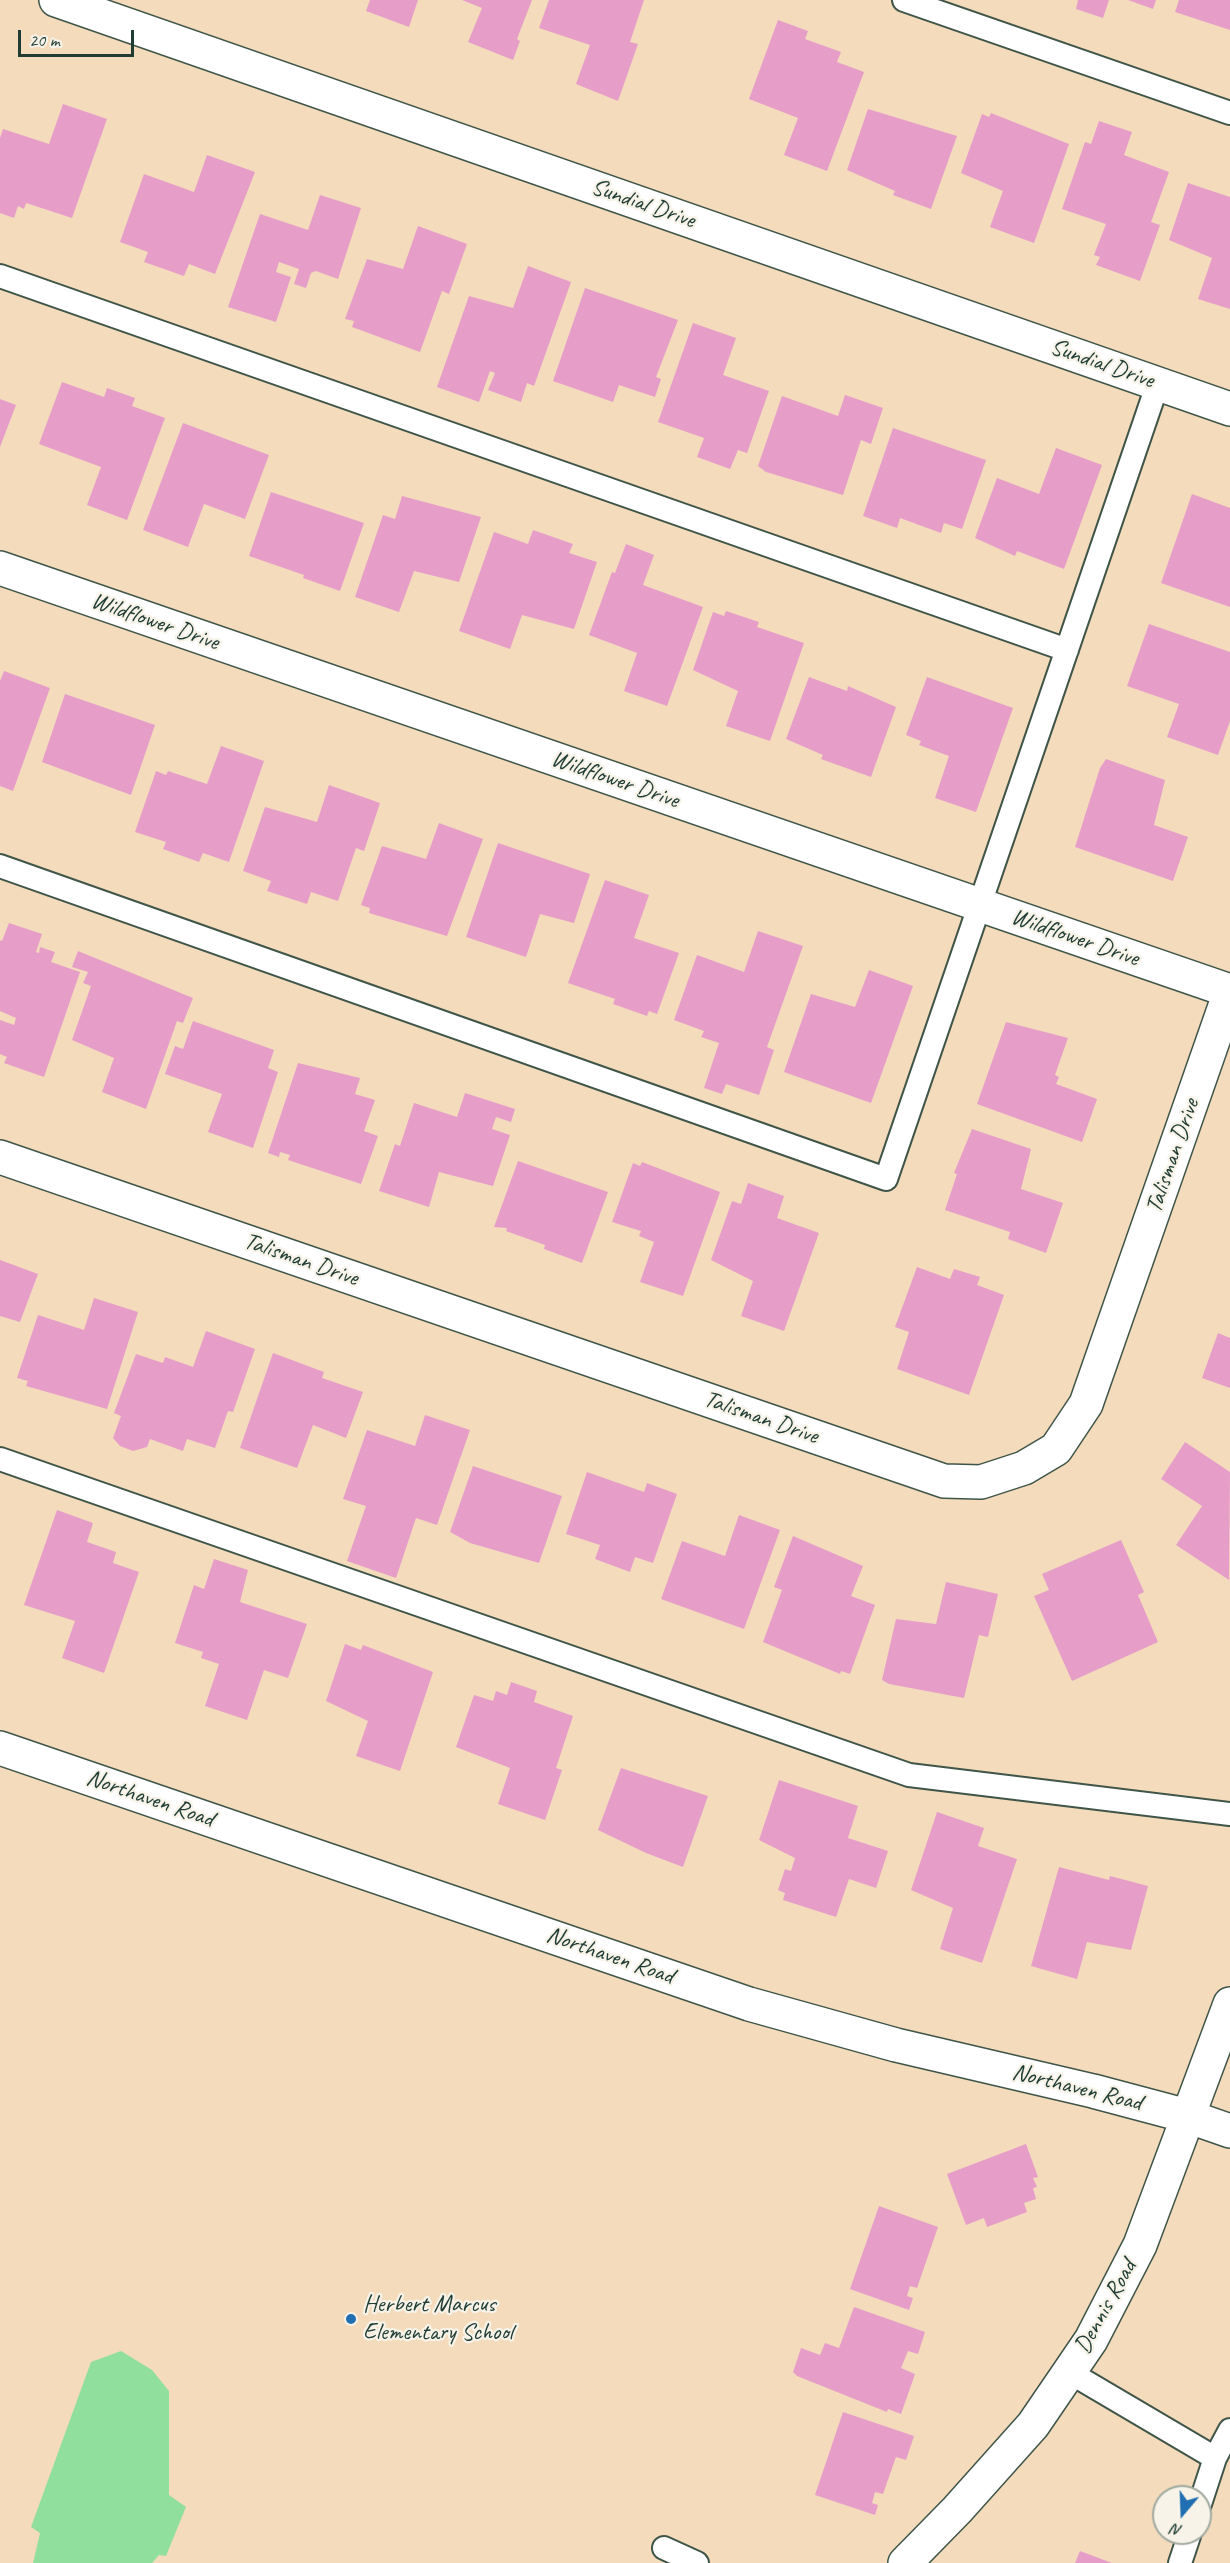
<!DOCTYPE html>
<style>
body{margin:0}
#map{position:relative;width:1230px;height:2563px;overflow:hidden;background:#f3dbbc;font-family:Caveat,sans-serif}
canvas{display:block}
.north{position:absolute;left:1152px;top:2485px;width:60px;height:60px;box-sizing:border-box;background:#f7f3e8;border:2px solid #a1aaa0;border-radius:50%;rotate:199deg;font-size:16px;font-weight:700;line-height:24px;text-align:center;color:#1f3d34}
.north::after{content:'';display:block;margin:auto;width:21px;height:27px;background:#1f6fb2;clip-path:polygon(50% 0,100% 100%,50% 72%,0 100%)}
.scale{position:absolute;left:18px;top:30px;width:116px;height:27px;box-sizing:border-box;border:3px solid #1f3d34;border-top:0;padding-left:8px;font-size:18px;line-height:21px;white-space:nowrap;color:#1f3d34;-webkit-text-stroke:4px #f7f3e8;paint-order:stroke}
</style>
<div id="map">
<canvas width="1230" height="2563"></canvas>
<div class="north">N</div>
<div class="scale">20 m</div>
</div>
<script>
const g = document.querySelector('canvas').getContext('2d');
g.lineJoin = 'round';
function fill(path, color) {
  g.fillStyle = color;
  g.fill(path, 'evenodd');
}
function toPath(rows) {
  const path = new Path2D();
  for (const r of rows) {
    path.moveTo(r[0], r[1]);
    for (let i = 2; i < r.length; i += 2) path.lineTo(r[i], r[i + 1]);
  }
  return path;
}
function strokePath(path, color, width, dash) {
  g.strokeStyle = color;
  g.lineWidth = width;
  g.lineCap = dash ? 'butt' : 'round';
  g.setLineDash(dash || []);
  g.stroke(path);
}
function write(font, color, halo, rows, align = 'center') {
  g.font = font + ' Caveat,sans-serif';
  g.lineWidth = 4.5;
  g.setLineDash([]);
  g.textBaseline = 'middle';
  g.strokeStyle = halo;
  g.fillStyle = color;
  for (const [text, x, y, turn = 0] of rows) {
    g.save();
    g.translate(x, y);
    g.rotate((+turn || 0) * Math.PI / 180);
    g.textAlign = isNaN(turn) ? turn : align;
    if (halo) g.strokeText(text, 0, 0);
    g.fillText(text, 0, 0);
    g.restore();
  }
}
const green = toPath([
 [121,2351,152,2370,169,2391,169,2495,186,2507,166,2556,159,2555,152,2563,33,2563,40,2533,31,2527,91,2362]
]);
const building = toPath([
 [370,0,418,0,409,27,366,11],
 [462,0,532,0,517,39,520,41,513,60,468,42,482,8],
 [549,0,644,0,630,42,638,44,618,101,576,84,590,45,539,28],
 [1078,0,1109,0,1103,18,1076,9],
 [1128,0,1156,0,1153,9],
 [1179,0,1230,0,1230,30,1175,12],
 [778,20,808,31,805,39,841,52,837,62,864,72,827,171,784,155,798,118,749,99],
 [63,104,107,119,72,218,26,203,24,209,18,206,14,218,0,213,0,138,3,129,49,144],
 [868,109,957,136,931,209,893,195,895,191,847,170],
 [991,113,1069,144,1034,243,990,227,1003,191,961,173,982,114,989,117],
 [1099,121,1132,132,1124,155,1169,172,1151,222,1160,225,1140,281,1096,265,1100,257,1094,255,1106,224,1062,209,1085,142,1091,144],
 [207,155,255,172,215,274,189,264,184,276,144,262,148,252,120,242,144,174,194,192],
 [1188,183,1230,197,1230,309,1198,299,1212,258,1169,240],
 [320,195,361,208,338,279,316,271,311,273,306,288,294,284,299,269,279,262,276,272,291,277,276,322,228,307,260,214,308,230],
 [418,226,467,244,449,294,442,291,420,352,352,327,354,321,345,319,367,259,403,269],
 [528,266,571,282,534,386,527,383,521,402,488,390,495,373,490,371,479,402,437,387,469,296,513,308],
 [585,288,678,320,656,377,661,379,655,397,619,385,613,402,553,381],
 [693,323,736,338,723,375,769,391,747,453,738,450,730,469,697,457,704,438,658,422],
 [62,382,104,397,107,388,135,398,132,406,165,418,127,520,87,505,101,467,39,444],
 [845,395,883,408,871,444,861,440,843,495,766,472,758,466,782,396,838,416],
 [0,399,16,405,0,447],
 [183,423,269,455,245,519,204,504,188,547,143,530],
 [893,428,986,460,962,529,944,523,941,533,900,518,897,528,863,516],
 [1056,448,1102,465,1064,569,1017,551,1015,556,975,538,997,478,1039,494],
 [271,492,364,523,340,591,303,578,304,575,249,556],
 [1192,494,1230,508,1230,607,1161,583],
 [402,496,481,517,459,582,414,571,399,612,355,597,383,515,395,519],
 [533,530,573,544,569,553,597,562,574,629,522,615,510,649,459,631,494,532,528,544],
 [626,544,654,555,643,585,703,607,667,706,624,691,637,653,589,635,612,572,615,573],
 [726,611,759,622,757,627,804,643,770,741,726,726,738,691,693,670,713,612,724,616],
 [1149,624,1230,652,1230,721,1218,755,1167,737,1179,704,1127,686],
 [4,671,50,688,13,791,0,786,0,681],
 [809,677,847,691,848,686,896,707,871,777,821,759,823,755,786,739],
 [927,677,1013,708,976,812,935,798,949,756,919,745,921,741,906,735],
 [65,694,155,725,131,795,42,762],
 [221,746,264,761,229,862,203,853,199,862,163,849,166,842,135,832,156,771,166,775,168,771,207,784],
 [1106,759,1165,780,1154,825,1188,837,1173,881,1075,847,1100,768],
 [329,785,380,803,364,851,356,848,338,901,311,892,307,904,267,891,271,881,243,871,265,807,317,822],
 [439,823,483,839,447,936,369,913,370,908,361,905,382,846,426,859],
 [498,843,590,874,574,923,540,914,526,957,466,937],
 [605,880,649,895,634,938,679,953,657,1014,649,1011,647,1016,613,1004,615,999,568,983],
 [9,923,42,934,36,952,39,953,40,947,55,952,51,962,80,972,44,1077,4,1063,7,1057,0,1054,0,1020,14,1025,16,1018,0,1011,0,940,2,941],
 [758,931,803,946,767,1047,774,1050,759,1095,726,1084,722,1094,704,1088,719,1043,701,1037,704,1031,674,1020,697,955,744,972],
 [78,951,193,998,183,1023,177,1021,146,1109,102,1092,114,1058,72,1040,91,986,83,983,88,972,72,967],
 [869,970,913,986,871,1103,784,1072,811,994,855,1007],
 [193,1021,274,1050,268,1068,278,1072,253,1148,208,1132,222,1094,165,1074,175,1046,183,1049],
 [1006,1022,1068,1038,1055,1075,1059,1077,1056,1084,1097,1099,1082,1142,977,1104],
 [298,1063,360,1078,355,1094,375,1100,364,1131,378,1136,361,1184,288,1160,290,1155,280,1152,279,1157,268,1153],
 [465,1093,515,1109,511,1122,496,1117,492,1129,510,1135,493,1186,439,1172,429,1207,379,1191,395,1144,400,1146,414,1103,457,1117],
 [972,1129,1031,1149,1021,1189,1063,1203,1046,1253,1008,1239,1010,1232,945,1210,957,1174,954,1173],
 [518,1161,608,1192,582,1263,544,1249,545,1245,506,1231,507,1228,494,1227],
 [642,1162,720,1192,683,1296,640,1282,654,1242,639,1236,641,1231,612,1222,633,1163,640,1166],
 [748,1183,784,1196,777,1218,819,1233,784,1331,741,1316,753,1281,711,1260,732,1201,741,1204],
 [0,1260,38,1274,20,1322,0,1316],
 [917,1267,950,1279,954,1269,980,1277,977,1285,1004,1295,969,1395,897,1369,909,1332,895,1327],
 [94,1298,138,1312,107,1409,26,1386,28,1381,17,1378,38,1315,84,1330],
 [206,1331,255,1349,233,1412,228,1411,215,1448,187,1439,183,1451,150,1439,147,1447,133,1451,120,1446,113,1438,121,1416,114,1413,136,1354,163,1363,165,1357,193,1367],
 [1218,1333,1230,1338,1230,1388,1202,1378],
 [273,1353,324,1372,322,1378,363,1392,346,1438,313,1425,297,1468,240,1448],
 [425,1415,470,1430,437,1525,416,1518,396,1578,347,1561,366,1506,343,1499,367,1430,415,1446],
 [1185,1442,1230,1472,1229,1580,1176,1545,1202,1506,1161,1479],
 [473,1466,562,1496,539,1563,470,1543,450,1532],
 [587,1472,644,1492,647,1483,677,1494,653,1563,635,1557,630,1572,595,1559,600,1545,566,1534],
 [57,1510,93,1523,87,1542,116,1552,113,1563,139,1572,104,1673,62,1658,75,1621,24,1605],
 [739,1515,780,1530,744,1629,661,1599,682,1541,725,1556],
 [793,1536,863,1566,851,1596,875,1605,850,1674,841,1671,840,1674,763,1642,782,1590,774,1587],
 [1121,1540,1144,1592,1138,1595,1158,1642,1072,1681,1034,1596,1049,1590,1042,1574],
 [214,1559,248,1570,240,1602,307,1624,288,1678,264,1670,247,1720,205,1706,219,1664,201,1658,203,1652,175,1643,194,1585,204,1589],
 [946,1582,998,1594,988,1637,979,1635,964,1698,889,1684,882,1680,896,1619,936,1624],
 [345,1644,361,1650,363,1645,433,1672,400,1771,356,1756,368,1721,326,1701],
 [511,1682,537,1691,534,1702,573,1716,556,1768,562,1770,545,1820,498,1804,510,1768,456,1747,474,1695,493,1701,496,1691,507,1695],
 [621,1768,708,1796,683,1867,646,1853,598,1830],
 [779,1780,858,1806,848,1838,888,1851,876,1888,849,1879,836,1917,783,1900,785,1893,778,1890,785,1869,791,1871,795,1858,759,1840],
 [937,1812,984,1828,978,1846,1017,1859,982,1963,940,1949,953,1908,911,1890],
 [1059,1867,1109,1880,1110,1876,1148,1886,1131,1950,1087,1942,1077,1979,1031,1966],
 [1026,2144,1038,2177,1033,2178,1037,2187,1033,2188,1036,2199,1024,2203,1027,2212,987,2227,984,2218,966,2225,947,2174],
 [879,2206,938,2227,917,2288,910,2286,907,2296,913,2298,909,2310,850,2289],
 [854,2307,925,2332,918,2354,908,2351,901,2368,915,2374,901,2414,888,2409,887,2412,797,2376,793,2372,801,2348,820,2355,825,2343,839,2348],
 [843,2412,914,2436,906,2460,896,2457,883,2494,875,2492,872,2503,878,2505,875,2515,815,2495],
 [1080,2551,1112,2563,1075,2563]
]);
const service = toPath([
 [904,0,1230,113],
 [0,276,1067,650],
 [0,866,886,1179,1158,383],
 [0,1459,909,1775,1230,1814],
 [1069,2372,1215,2458],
 [1200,2504,1215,2458,1230,2430],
 [664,2548,697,2563],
 [1180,2563,1190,2533]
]);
const minor = toPath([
 [56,0,1230,409],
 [0,568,1230,991],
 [0,1157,944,1481,981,1482,1024,1468,1056,1449,1086,1404,1230,992]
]);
const tertiary = toPath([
 [0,1748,749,2004,896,2045,1093,2091,1187,2116,1230,2131],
 [905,2563,957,2510,1033,2425,1091,2340,1140,2245,1230,2004]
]);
const markers = [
 [351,2319,6,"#1f6fb2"]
];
const streetNames = [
 ["Sundial Drive",643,204,19],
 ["Sundial Drive",1102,364,19],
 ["Wildflower Drive",155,622,19],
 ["Wildflower Drive",615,780,19],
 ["Wildflower Drive",1075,938,19],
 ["Talisman Drive",1173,1156,-71],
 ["Talisman Drive",301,1260,19],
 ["Talisman Drive",761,1418,19],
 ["Northaven Road",150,1799,19],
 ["Northaven Road",610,1956,19],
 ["Northaven Road",1077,2088,14],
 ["Dennis Road",1106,2307,-61]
];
const poiNames = [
 ["Herbert Marcus",363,2305],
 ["Elementary School",363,2333]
];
fill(green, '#91df9d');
fill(building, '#e69ec9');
strokePath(service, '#3f5548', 26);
strokePath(minor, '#3f5548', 36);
strokePath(tertiary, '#3f5548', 36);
strokePath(service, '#fff', 22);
strokePath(minor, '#fff', 33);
strokePath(tertiary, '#fff', 33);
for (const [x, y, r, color] of markers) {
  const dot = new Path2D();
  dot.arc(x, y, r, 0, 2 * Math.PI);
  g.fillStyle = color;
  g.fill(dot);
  strokePath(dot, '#f7f3e8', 2);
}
write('24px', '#1f3d34', '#f7f3e8', streetNames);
write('24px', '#1f3d34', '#f7f3e8', poiNames, 'left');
</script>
